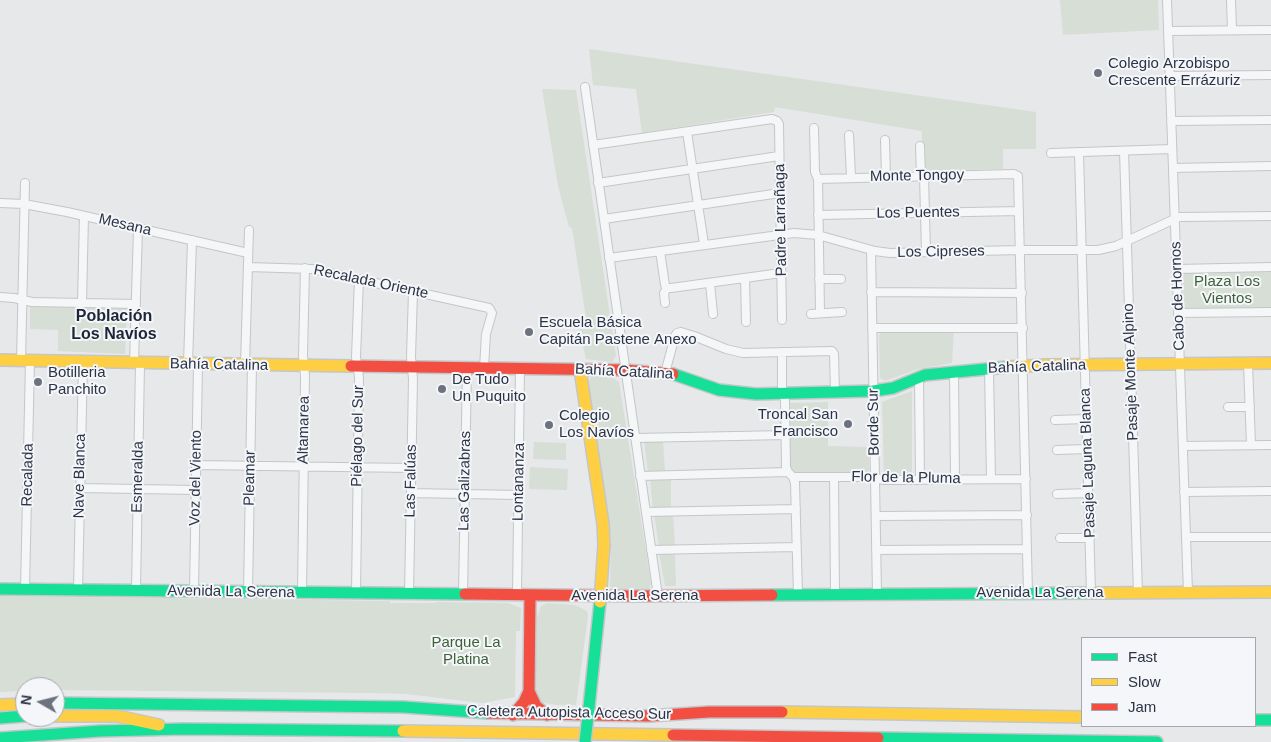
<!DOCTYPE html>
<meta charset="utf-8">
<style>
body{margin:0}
#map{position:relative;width:1271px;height:742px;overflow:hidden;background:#e6e8ea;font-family:Helvetica,sans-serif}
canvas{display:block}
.legend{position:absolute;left:1081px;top:637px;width:175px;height:90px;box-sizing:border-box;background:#f4f6f9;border:1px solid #a4a8b1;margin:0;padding:6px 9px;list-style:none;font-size:15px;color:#2b3445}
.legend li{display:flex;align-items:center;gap:10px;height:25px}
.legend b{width:25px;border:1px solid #a4a8b1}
.north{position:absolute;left:15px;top:677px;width:50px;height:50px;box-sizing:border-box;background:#f4f6f9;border:1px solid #a4a8b1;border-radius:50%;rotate:278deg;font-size:14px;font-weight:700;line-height:20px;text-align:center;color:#2b3445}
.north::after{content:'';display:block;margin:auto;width:18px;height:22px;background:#6c737f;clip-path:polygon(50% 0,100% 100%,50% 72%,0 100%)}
</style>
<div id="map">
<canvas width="1271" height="742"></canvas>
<ul class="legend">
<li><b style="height:6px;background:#16e098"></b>Fast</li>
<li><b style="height:6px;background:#ffcf43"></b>Slow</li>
<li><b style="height:6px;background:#f24e42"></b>Jam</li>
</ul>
<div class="north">N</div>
</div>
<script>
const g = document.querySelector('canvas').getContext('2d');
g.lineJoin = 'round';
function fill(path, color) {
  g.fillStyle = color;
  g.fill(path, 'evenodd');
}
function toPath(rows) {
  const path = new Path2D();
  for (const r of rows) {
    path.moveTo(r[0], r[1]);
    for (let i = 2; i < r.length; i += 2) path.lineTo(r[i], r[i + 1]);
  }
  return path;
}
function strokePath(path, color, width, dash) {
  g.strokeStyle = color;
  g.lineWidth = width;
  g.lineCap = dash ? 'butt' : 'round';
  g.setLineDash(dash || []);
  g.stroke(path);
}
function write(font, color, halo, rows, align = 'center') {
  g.font = font + ' Helvetica,sans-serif';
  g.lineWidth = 4;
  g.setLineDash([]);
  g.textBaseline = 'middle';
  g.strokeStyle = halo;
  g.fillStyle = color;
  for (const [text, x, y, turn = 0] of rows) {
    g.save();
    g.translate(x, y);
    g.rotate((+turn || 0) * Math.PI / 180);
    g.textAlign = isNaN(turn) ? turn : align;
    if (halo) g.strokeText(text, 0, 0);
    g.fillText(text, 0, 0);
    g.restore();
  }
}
const green = toPath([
 [1060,0,1158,0,1159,30,1063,35],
 [589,49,1036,112,1036,149,1003,149,1003,169,922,171,922,131,775,107,774,112,642,133,636,89,593,85],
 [542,89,576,90,616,356,612,362,586,359,578,322,586,318,572,228,569,227,558,186],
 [1271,271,1271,308,1184,310,1183,273],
 [30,306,127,307,125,354,58,351,58,330,30,329],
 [954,330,952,363,918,369,885,381,880,378,879,335,883,331],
 [592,376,612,377,619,382,651,583,649,591,615,590,610,586,611,539,588,382],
 [912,391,912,475,884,474,882,402],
 [828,402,828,446,869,447,869,473,795,475,790,470,789,403],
 [644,440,663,440,665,472,648,473],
 [534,442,566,443,566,460,533,459],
 [530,467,568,469,567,490,529,489],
 [650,478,671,478,671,508,653,510],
 [654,514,673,514,675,546,659,546],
 [659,553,675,553,676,586,665,586],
 [0,596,390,601,390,603,435,603,436,602,508,603,521,608,520,631,516,631,515,697,482,703,406,694,372,693,55,690,55,687,25,687,25,691,0,692],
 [547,603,575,605,587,611,588,616,576,705,556,705,541,702,535,696,537,617,541,606]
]);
const street = toPath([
 [1167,0,1188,592],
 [1231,0,1232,30],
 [1168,31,1271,30],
 [1170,76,1271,75],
 [585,87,658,596],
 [1171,121,1271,120],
 [814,128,815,172,818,179,820,313],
 [687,132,704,244],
 [849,135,851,177],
 [885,140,886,176],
 [593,145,772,119,777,121,779,124,782,320],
 [920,146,921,176],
 [1124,151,1138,593],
 [1079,152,1091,593],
 [1051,153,1172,149],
 [1173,168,1271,166],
 [924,176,926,252],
 [818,179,1014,174,1018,176,1028,593],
 [598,183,779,156],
 [0,203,24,204,67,212,248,253],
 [818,215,1019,211],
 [604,219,780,193],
 [871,250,877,594],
 [660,251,665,285,667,288,664,293,665,303],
 [609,258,794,233,818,235,875,251,890,253,1020,250,1098,250,1116,246,1179,217,1271,216],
 [248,267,312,269,489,308,492,313,486,334,484,368],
 [1177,269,1271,267],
 [745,278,746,322],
 [819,279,841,279],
 [710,283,713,314],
 [667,288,671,288,781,273],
 [871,292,1022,293],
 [0,297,14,298,32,302,136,304],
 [82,303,84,216],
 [1178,313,1271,312],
 [811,314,842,312],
 [872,328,1023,328],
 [782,352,782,386,785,401,786,467,788,472],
 [21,361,25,183],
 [134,363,138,228],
 [1248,363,1251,445],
 [188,364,192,240],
 [245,365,249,230],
 [989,369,991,479],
 [954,371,955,479],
 [665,373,675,336,677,333,681,332,694,336,726,349,743,353,832,351,834,354,835,392],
 [919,377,920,480],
 [1228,407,1250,407],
 [1055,420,1086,419],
 [635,438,786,435],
 [1183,446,1271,445],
 [1057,450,1087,449],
 [196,465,412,468],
 [788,472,793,477,869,477,884,480,1026,479],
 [640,476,788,472],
 [793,477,795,483,798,595],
 [834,477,835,595],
 [80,488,196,490],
 [1184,492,1271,491],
 [411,493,519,495],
 [1057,494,1088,493],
 [646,512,796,509],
 [876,516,1027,515],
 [1186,537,1271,537],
 [1060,538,1090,538],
 [651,550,796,547],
 [876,550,1027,549],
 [25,589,30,361],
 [78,590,83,362],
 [136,590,140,364],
 [194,591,198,364],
 [248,592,252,365],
 [302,593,305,376,303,356,305,268],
 [356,593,359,377,356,357,359,279],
 [409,594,413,379,411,357,413,291],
 [463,595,467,368],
 [517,595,520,368]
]);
const fast = toPath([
 [673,374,719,390,756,394,873,391,893,388,925,375,1007,367],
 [0,589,465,594],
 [772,595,1096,593],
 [55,703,403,707,488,713],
 [589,707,600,602],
 [0,718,25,716],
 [1255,720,1271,720],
 [0,738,100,731,184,729,403,731],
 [878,738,1157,742]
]);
const slow = toPath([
 [0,360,351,366],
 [1007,367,1047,365,1271,363],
 [580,369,603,524,604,545,600,602],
 [1096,593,1271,592],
 [0,705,25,704],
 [782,712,1082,717],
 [55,716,117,716,159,725],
 [403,731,673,735]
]);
const jam = toPath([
 [351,366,625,370,673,374],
 [465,594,636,596,772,595],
 [530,596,529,691,536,706,547,715],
 [488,713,649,716,709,712,782,712],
 [513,715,524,702,529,691],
 [673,735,878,738]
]);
const fastBridge = toPath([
 [585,742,589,707]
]);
const markers = [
 [1098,73,5,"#6c737f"],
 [529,332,5,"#6c737f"],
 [38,382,5,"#6c737f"],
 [442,389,5,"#6c737f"],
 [848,424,5,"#6c737f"],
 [549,425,5,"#6c737f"]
];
const poiNames = [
 ["Colegio Arzobispo",1108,64],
 ["Crescente Errázuriz",1108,81],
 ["Escuela Básica",539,323],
 ["Capitán Pastene Anexo",539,340],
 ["Botilleria",48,373],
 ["Panchito",48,390],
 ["De Tudo",452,380],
 ["Un Puquito",452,397],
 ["Troncal San",838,415,"right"],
 ["Francisco",838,432,"right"],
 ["Colegio",559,416],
 ["Los Navíos",559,433]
];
const streetNames = [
 ["Monte Tongoy",917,176,-1],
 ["Los Puentes",918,213,-1],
 ["Padre Larrañaga",781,220,-91],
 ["Mesana",125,225,13],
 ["Los Cipreses",941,252,-1],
 ["Recalada Oriente",371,282,12],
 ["Cabo de Hornos",1178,296,-92],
 ["Bahía Catalina",219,365,1],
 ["Bahía Catalina",1037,367,-2],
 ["Bahía Catalina",624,372,3],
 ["Pasaje Monte Alpino",1131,372,-92],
 ["Borde Sur",874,422,-91],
 ["Altamarea",304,430,-89],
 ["Piélago del Sur",358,436,-89],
 ["Pasaje Laguna Blanca",1088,463,-92],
 ["Recalada",28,475,-89],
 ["Nave Blanca",80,476,-89],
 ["Esmeralda",138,477,-89],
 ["Voz del Viento",196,478,-89],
 ["Pleamar",250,478,-89],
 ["Flor de la Pluma",906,478,1],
 ["Las Falúas",411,481,-89],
 ["Las Galizabras",465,481,-89],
 ["Lontananza",519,482,-89],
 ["Avenida La Serena",231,592,1],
 ["Avenida La Serena",1040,593],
 ["Avenida La Serena",635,596],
 ["Caletera Autopista Acceso Sur",569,713,1]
];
const parkNames = [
 ["Plaza Los",1227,282],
 ["Vientos",1227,299],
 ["Parque La",466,643],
 ["Platina",466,660]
];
const neighbourhoodNames = [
 ["Población",114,317],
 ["Los Navíos",114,335]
];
fill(green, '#d6ded6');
strokePath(street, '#c4c6c8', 10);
strokePath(fast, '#c4c6c8', 14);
strokePath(slow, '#c4c6c8', 14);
strokePath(jam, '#c4c6c8', 14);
strokePath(street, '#f5f6f7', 8);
strokePath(fast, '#16e098', 11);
strokePath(slow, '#ffcf43', 11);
strokePath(jam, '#f24e42', 11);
strokePath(fastBridge, '#c4c6c8', 14, []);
strokePath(fastBridge, '#16e098', 11);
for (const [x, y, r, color] of markers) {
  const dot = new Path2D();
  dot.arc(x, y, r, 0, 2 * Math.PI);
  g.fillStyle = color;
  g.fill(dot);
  strokePath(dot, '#f4f6f9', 2);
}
write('15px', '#2b3445', '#f4f6f9', poiNames, 'left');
write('15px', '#2b3445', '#f4f6f9', streetNames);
write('15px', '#3f6138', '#f4f6f9', parkNames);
write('bold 16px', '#1d2536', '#f4f6f9', neighbourhoodNames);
</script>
